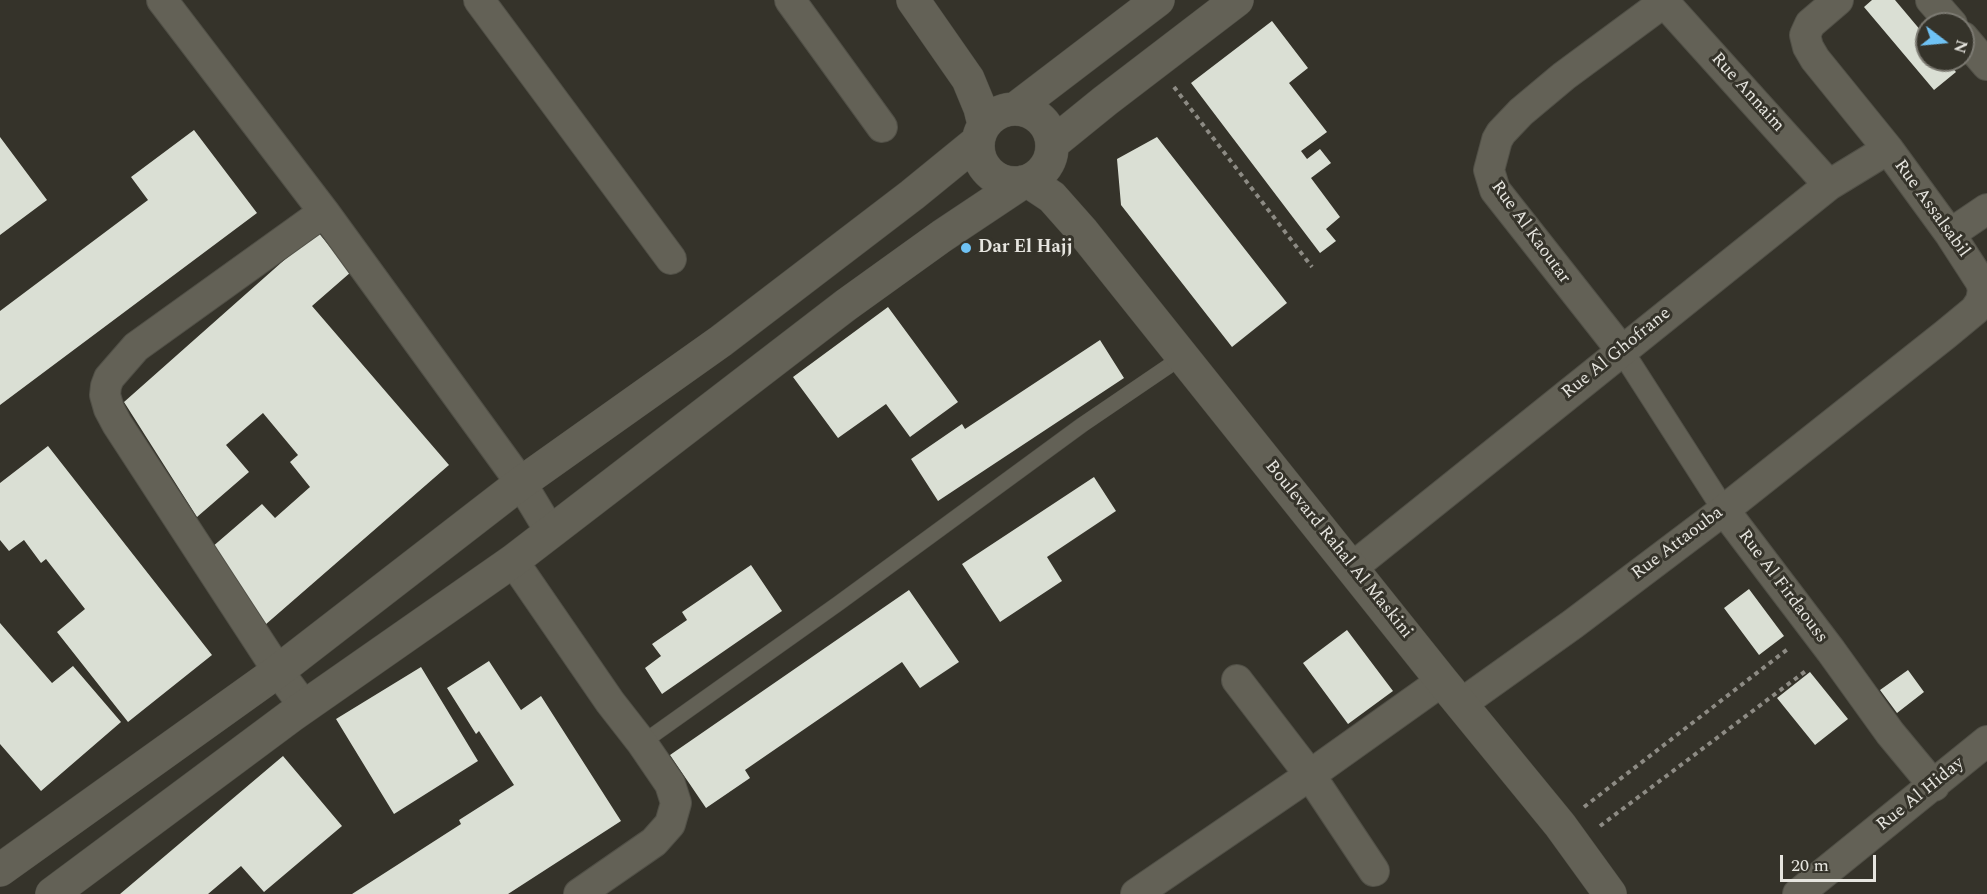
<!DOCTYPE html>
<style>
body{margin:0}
#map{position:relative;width:1987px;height:894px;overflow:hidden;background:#35332a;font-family:Spectral,serif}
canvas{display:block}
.north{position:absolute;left:1915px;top:12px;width:60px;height:60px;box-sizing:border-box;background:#35332a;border:2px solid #7c7a72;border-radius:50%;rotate:106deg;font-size:16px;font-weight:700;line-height:24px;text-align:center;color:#e6e5df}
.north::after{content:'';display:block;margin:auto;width:21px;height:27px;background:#6fc2f4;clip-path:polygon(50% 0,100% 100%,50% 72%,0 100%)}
.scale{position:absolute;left:1780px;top:855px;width:96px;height:27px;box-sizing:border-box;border:3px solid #e6e5df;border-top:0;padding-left:8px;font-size:18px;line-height:21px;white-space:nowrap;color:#e6e5df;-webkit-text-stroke:4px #35332a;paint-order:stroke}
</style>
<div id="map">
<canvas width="1987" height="894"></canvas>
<div class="north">N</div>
<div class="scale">20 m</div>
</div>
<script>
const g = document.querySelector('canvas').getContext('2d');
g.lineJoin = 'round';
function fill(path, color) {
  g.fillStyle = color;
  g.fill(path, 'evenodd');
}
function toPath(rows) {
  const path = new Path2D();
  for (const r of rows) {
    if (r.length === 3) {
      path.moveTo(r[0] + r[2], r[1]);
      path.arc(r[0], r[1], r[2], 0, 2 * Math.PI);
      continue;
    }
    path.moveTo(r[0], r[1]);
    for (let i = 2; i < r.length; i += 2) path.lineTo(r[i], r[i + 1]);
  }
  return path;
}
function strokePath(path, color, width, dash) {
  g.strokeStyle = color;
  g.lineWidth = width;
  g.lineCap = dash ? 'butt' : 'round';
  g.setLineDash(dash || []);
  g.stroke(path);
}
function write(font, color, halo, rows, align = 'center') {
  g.font = font + ' Spectral,serif';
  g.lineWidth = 6;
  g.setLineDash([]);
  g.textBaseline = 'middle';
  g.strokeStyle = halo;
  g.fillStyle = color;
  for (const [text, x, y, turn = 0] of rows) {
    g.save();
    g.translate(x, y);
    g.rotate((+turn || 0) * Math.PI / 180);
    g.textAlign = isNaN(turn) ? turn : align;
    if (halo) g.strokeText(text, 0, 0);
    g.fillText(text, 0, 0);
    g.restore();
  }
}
const building = toPath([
 [1872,0,1895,0,1927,38,1927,60,1946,60,1956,72,1934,90,1864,7],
 [1272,21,1308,68,1289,83,1327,132,1301,151,1307,159,1320,149,1331,163,1311,178,1340,217,1326,229,1336,241,1320,253,1191,83],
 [194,130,257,213,0,405,0,311,148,200,131,177],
 [0,137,47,200,0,235],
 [1157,137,1287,303,1232,347,1121,205,1117,159],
 [317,231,351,272,312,306,449,465,265,625,204,554,262,504,275,518,310,487,290,462,298,455,263,413,226,445,249,472,197,517,124,402],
 [888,307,958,402,910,437,886,404,838,438,793,377],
 [1100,340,1124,378,938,501,911,459,962,424,965,429],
 [48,446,212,655,128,722,57,632,85,609,46,559,41,563,24,540,9,551,0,540,0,483],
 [1094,477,1116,511,1047,557,1062,581,1000,622,962,564],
 [751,565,782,611,662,694,645,668,661,656,652,644,687,620,682,612],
 [1749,589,1784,636,1759,655,1724,608],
 [909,590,959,662,920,688,902,662,745,770,750,778,706,808,670,755],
 [0,623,52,683,73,666,121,722,41,791,0,744],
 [1347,630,1393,691,1348,724,1303,663],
 [489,661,521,710,541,696,621,821,508,894,352,894,461,824,459,820,514,785,479,731,476,734,447,688],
 [421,667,478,761,394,814,336,719],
 [1908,670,1924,692,1897,713,1880,690],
 [1810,672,1848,719,1815,745,1777,698],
 [283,756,342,826,264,892,241,866,208,894,120,894]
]);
const path = toPath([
 [1174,87,1312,267],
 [1584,807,1789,648],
 [1600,826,1807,670]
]);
const service = toPath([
 [642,743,839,603,1082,425,1182,357]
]);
const pedestrian = toPath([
 [1622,351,1724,510]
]);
const minor = toPath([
 [162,0,324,212,521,483,550,531],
 [479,0,671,259],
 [790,0,882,127],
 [1931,0,1952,24],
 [1664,2,1829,185],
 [1963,37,1987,65],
 [1950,234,1987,209],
 [1622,351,1495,190,1489,170,1497,140,1501,133,1521,112,1564,76,1667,0],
 [1724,510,1831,651,1890,733,1934,786],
 [513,561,610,702,642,743,670,784,676,803,670,824,654,842,579,894],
 [1353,567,1829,185,1888,149],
 [1237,680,1310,775,1374,871],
 [1461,704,1573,624,1724,510,1946,334,1975,310,1981,301,1983,290,1981,282,1950,234,1888,149,1815,59,1808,47,1805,35,1810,24,1838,0],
 [304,706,278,671,117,424,109,409,105,395,106,386,109,378,136,347,324,212],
 [1136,894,1310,775,1442,681],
 [1798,894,1987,741]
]);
const tertiary = toPath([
 [913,0,968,79,980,108,984,124],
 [1015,146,37],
 [1015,109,1158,0],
 [1052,144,1105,101,1237,0],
 [1028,181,1052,197,1083,232,1442,681,1560,825,1610,894],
 [0,870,278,671,521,483,721,341,912,195,977,142],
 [52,894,291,716,513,561,846,305,942,236,1023,182]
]);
const markers = [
 [966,248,6,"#6fc2f4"]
];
const streetNames = [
 ["Rue Annaim",1747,93,48],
 ["Rue Assalsabil",1931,209,54],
 ["Rue Al Kaoutar",1530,233,54],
 ["Rue Al Ghofrane",1617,354,-39],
 ["Rue Attaouba",1678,544,-37],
 ["Boulevard Rahal Al Maskini",1338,550,51],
 ["Rue Al Firdaouss",1782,587,53],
 ["Rue Al Hiday",1921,795,-39]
];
const poiNames = [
 ["Dar El Hajj",978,248]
];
fill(building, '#dadfd4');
strokePath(service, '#515047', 16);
strokePath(pedestrian, '#515047', 24);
strokePath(minor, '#515047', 32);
strokePath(tertiary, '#515047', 34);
strokePath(path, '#8d8b84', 4, [4.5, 4.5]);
strokePath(service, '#636156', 15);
strokePath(pedestrian, '#636156', 22);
strokePath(minor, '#636156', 30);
strokePath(tertiary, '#636156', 33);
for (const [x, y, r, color] of markers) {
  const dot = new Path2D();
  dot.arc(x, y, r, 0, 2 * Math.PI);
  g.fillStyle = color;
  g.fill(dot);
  strokePath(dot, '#35332a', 2);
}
write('18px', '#e6e5df', '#35332a', streetNames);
write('bold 18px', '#e6e5df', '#35332a', poiNames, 'left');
</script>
